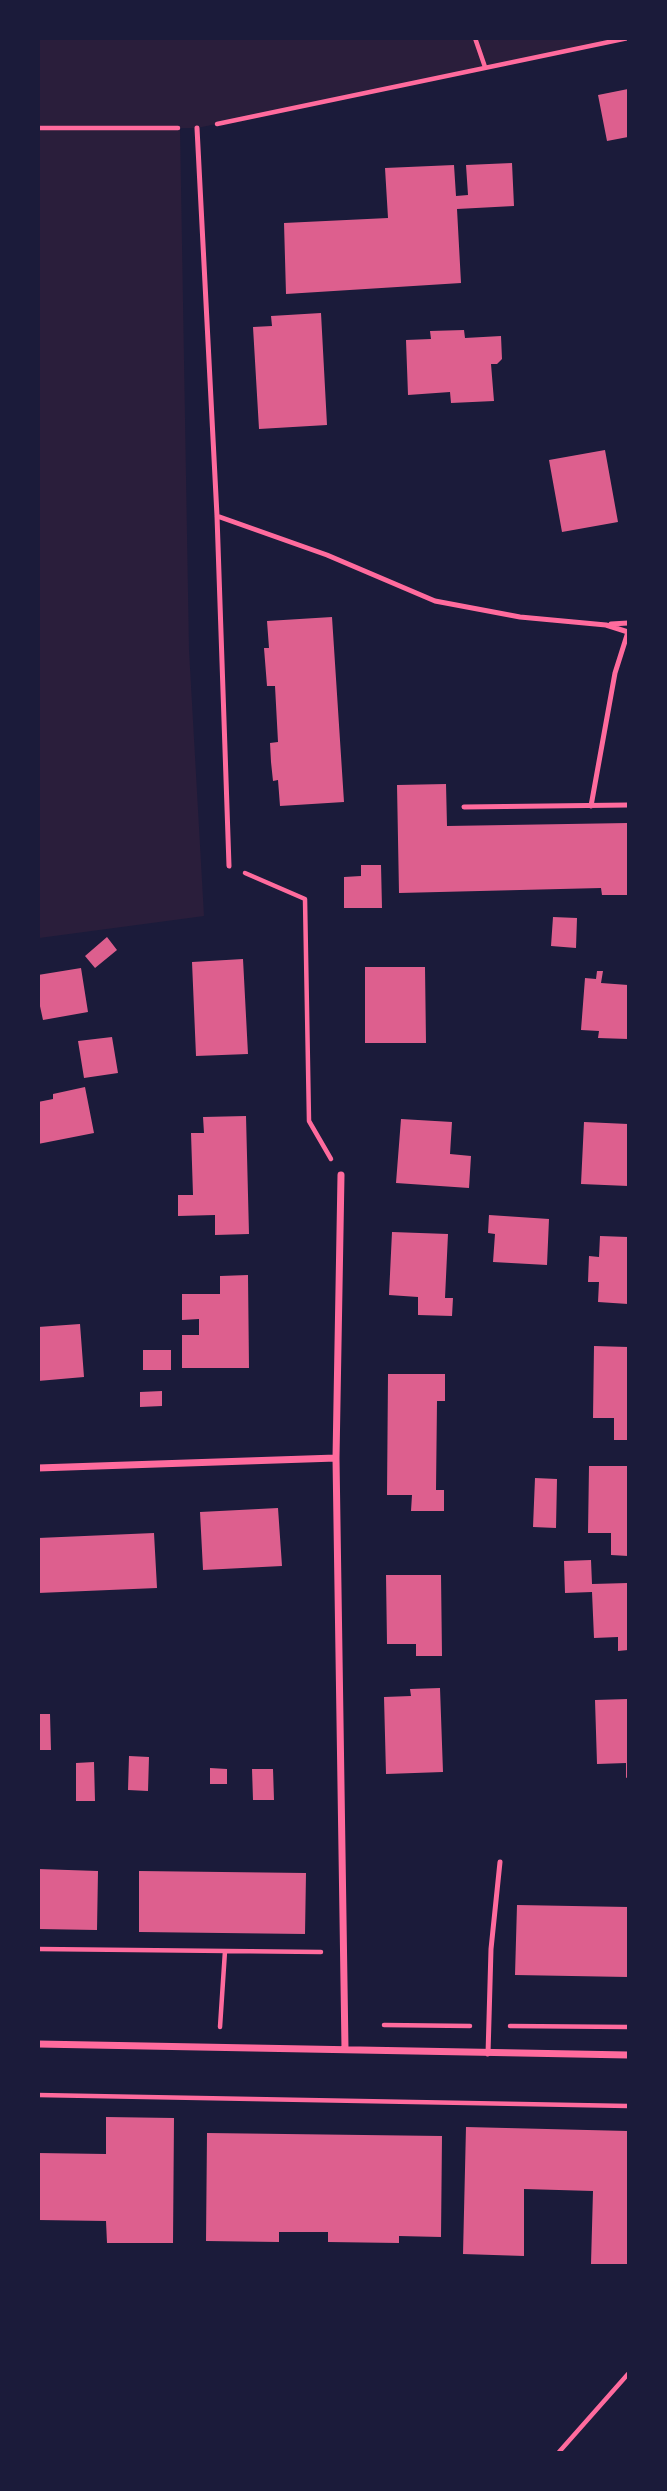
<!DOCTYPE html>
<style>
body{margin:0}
#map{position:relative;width:667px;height:2491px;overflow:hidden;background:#1b1b3a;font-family:Merriweather,serif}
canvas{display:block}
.frame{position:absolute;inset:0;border:40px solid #1b1b3a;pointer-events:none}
</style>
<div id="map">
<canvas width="667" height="2491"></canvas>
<div class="frame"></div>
</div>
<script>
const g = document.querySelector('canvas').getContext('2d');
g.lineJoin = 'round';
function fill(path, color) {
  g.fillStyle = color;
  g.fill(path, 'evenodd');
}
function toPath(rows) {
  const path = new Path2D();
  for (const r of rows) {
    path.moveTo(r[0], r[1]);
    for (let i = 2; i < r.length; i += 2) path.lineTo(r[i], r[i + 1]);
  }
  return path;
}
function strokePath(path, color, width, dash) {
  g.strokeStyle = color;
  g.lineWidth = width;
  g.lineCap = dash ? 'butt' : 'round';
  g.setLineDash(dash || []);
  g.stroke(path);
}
const green = toPath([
 [38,39,628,39,197,128,180,128,189,650,204,916,39,938]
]);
const building = toPath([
 [628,89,628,137,607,141,598,95],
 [512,163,514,206,457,209,461,283,286,294,284,223,388,218,385,168,454,165,456,196,468,195,466,165],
 [321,313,327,425,259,429,253,327,272,326,271,316],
 [464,330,465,338,501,336,502,359,497,364,491,364,494,401,451,403,450,392,408,395,406,340,431,339,430,331],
 [605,450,618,522,562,532,549,460],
 [332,617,344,802,280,806,278,780,273,781,271,762,270,743,278,742,275,686,267,686,264,648,269,648,267,621],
 [446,784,447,826,628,823,628,895,602,895,601,888,399,893,397,785],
 [361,865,381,865,382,908,344,908,344,877,361,876],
 [553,917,577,918,576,948,551,946],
 [107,937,117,950,95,968,85,956],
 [243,959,248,1054,196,1056,192,962],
 [365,967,425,967,426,1043,365,1043],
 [81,968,88,1012,43,1020,38,997,38,975],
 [597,971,603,971,601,983,628,985,628,1039,598,1038,599,1031,581,1030,585,978,596,979],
 [112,1037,118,1073,84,1078,78,1041],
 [85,1087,94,1133,38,1144,38,1102,53,1099,53,1094],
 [246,1116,249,1234,215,1235,215,1215,178,1216,178,1195,193,1195,191,1133,204,1133,203,1117],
 [401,1119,452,1122,450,1154,471,1156,469,1188,396,1183],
 [584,1122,628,1124,628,1186,581,1184],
 [489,1215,549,1219,547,1265,493,1262,495,1234,488,1233],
 [392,1232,448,1234,445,1298,453,1298,452,1316,418,1315,418,1297,389,1295],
 [600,1236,628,1237,628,1304,598,1302,599,1282,588,1282,589,1256,599,1257],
 [248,1275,249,1368,182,1368,182,1335,199,1335,199,1319,182,1320,182,1294,220,1294,220,1276],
 [80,1324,84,1377,38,1381,38,1327],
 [594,1346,628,1347,628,1440,614,1440,614,1418,593,1418],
 [143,1350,171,1350,171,1370,143,1370],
 [388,1374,445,1374,445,1401,437,1401,436,1490,444,1490,444,1511,411,1511,412,1495,387,1495],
 [162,1391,162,1406,140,1407,140,1392],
 [589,1466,628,1466,628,1556,611,1555,611,1533,588,1533],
 [535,1478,557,1479,556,1528,533,1527],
 [278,1508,282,1566,203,1570,200,1512],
 [154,1533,157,1588,38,1593,38,1538],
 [591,1560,592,1584,628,1583,628,1650,618,1651,618,1637,594,1638,592,1592,565,1593,564,1561],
 [386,1575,441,1575,442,1656,416,1656,416,1644,387,1644],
 [440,1688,443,1772,386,1774,384,1697,411,1696,410,1689],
 [628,1699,628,1777,626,1778,626,1763,597,1764,595,1700],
 [38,1714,50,1714,51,1750,38,1750],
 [129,1756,149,1757,148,1791,128,1790],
 [94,1762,95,1801,76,1801,76,1763],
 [210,1768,227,1769,227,1784,210,1784],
 [252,1769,273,1769,274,1800,253,1800],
 [38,1869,98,1871,97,1930,38,1929],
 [139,1871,306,1873,305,1934,139,1932],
 [517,1905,628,1907,628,1977,515,1975],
 [106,2117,174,2118,173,2243,107,2243,106,2221,38,2220,38,2153,106,2154],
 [466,2127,628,2131,628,2264,591,2264,593,2191,524,2189,524,2256,463,2254],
 [207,2133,442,2136,441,2237,399,2236,399,2243,328,2242,328,2232,279,2232,279,2242,206,2241]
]);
const path = toPath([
 [475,38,485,67],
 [217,124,628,38],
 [38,128,178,128],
 [245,873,305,899,309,1121,331,1159],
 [38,1949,321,1952],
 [384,2025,470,2026],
 [510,2026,628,2027],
 [220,2027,225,1951],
 [38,2095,628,2106],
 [559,2452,628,2374]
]);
const service = toPath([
 [197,128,217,516,229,866],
 [217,516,327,555,435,601,520,617,606,625,628,632],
 [611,624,628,623],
 [591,806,615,673,628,632],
 [464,807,628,805],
 [488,2054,491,1949,500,1862]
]);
const minor = toPath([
 [341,1175,336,1458,345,2049],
 [38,1468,336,1458],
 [38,2044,628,2055]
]);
fill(green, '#2a1e3b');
fill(building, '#dd5f8e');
strokePath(path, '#ff6b9d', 4.5);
strokePath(service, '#ff6b9d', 5);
strokePath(minor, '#ff6b9d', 7);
</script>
